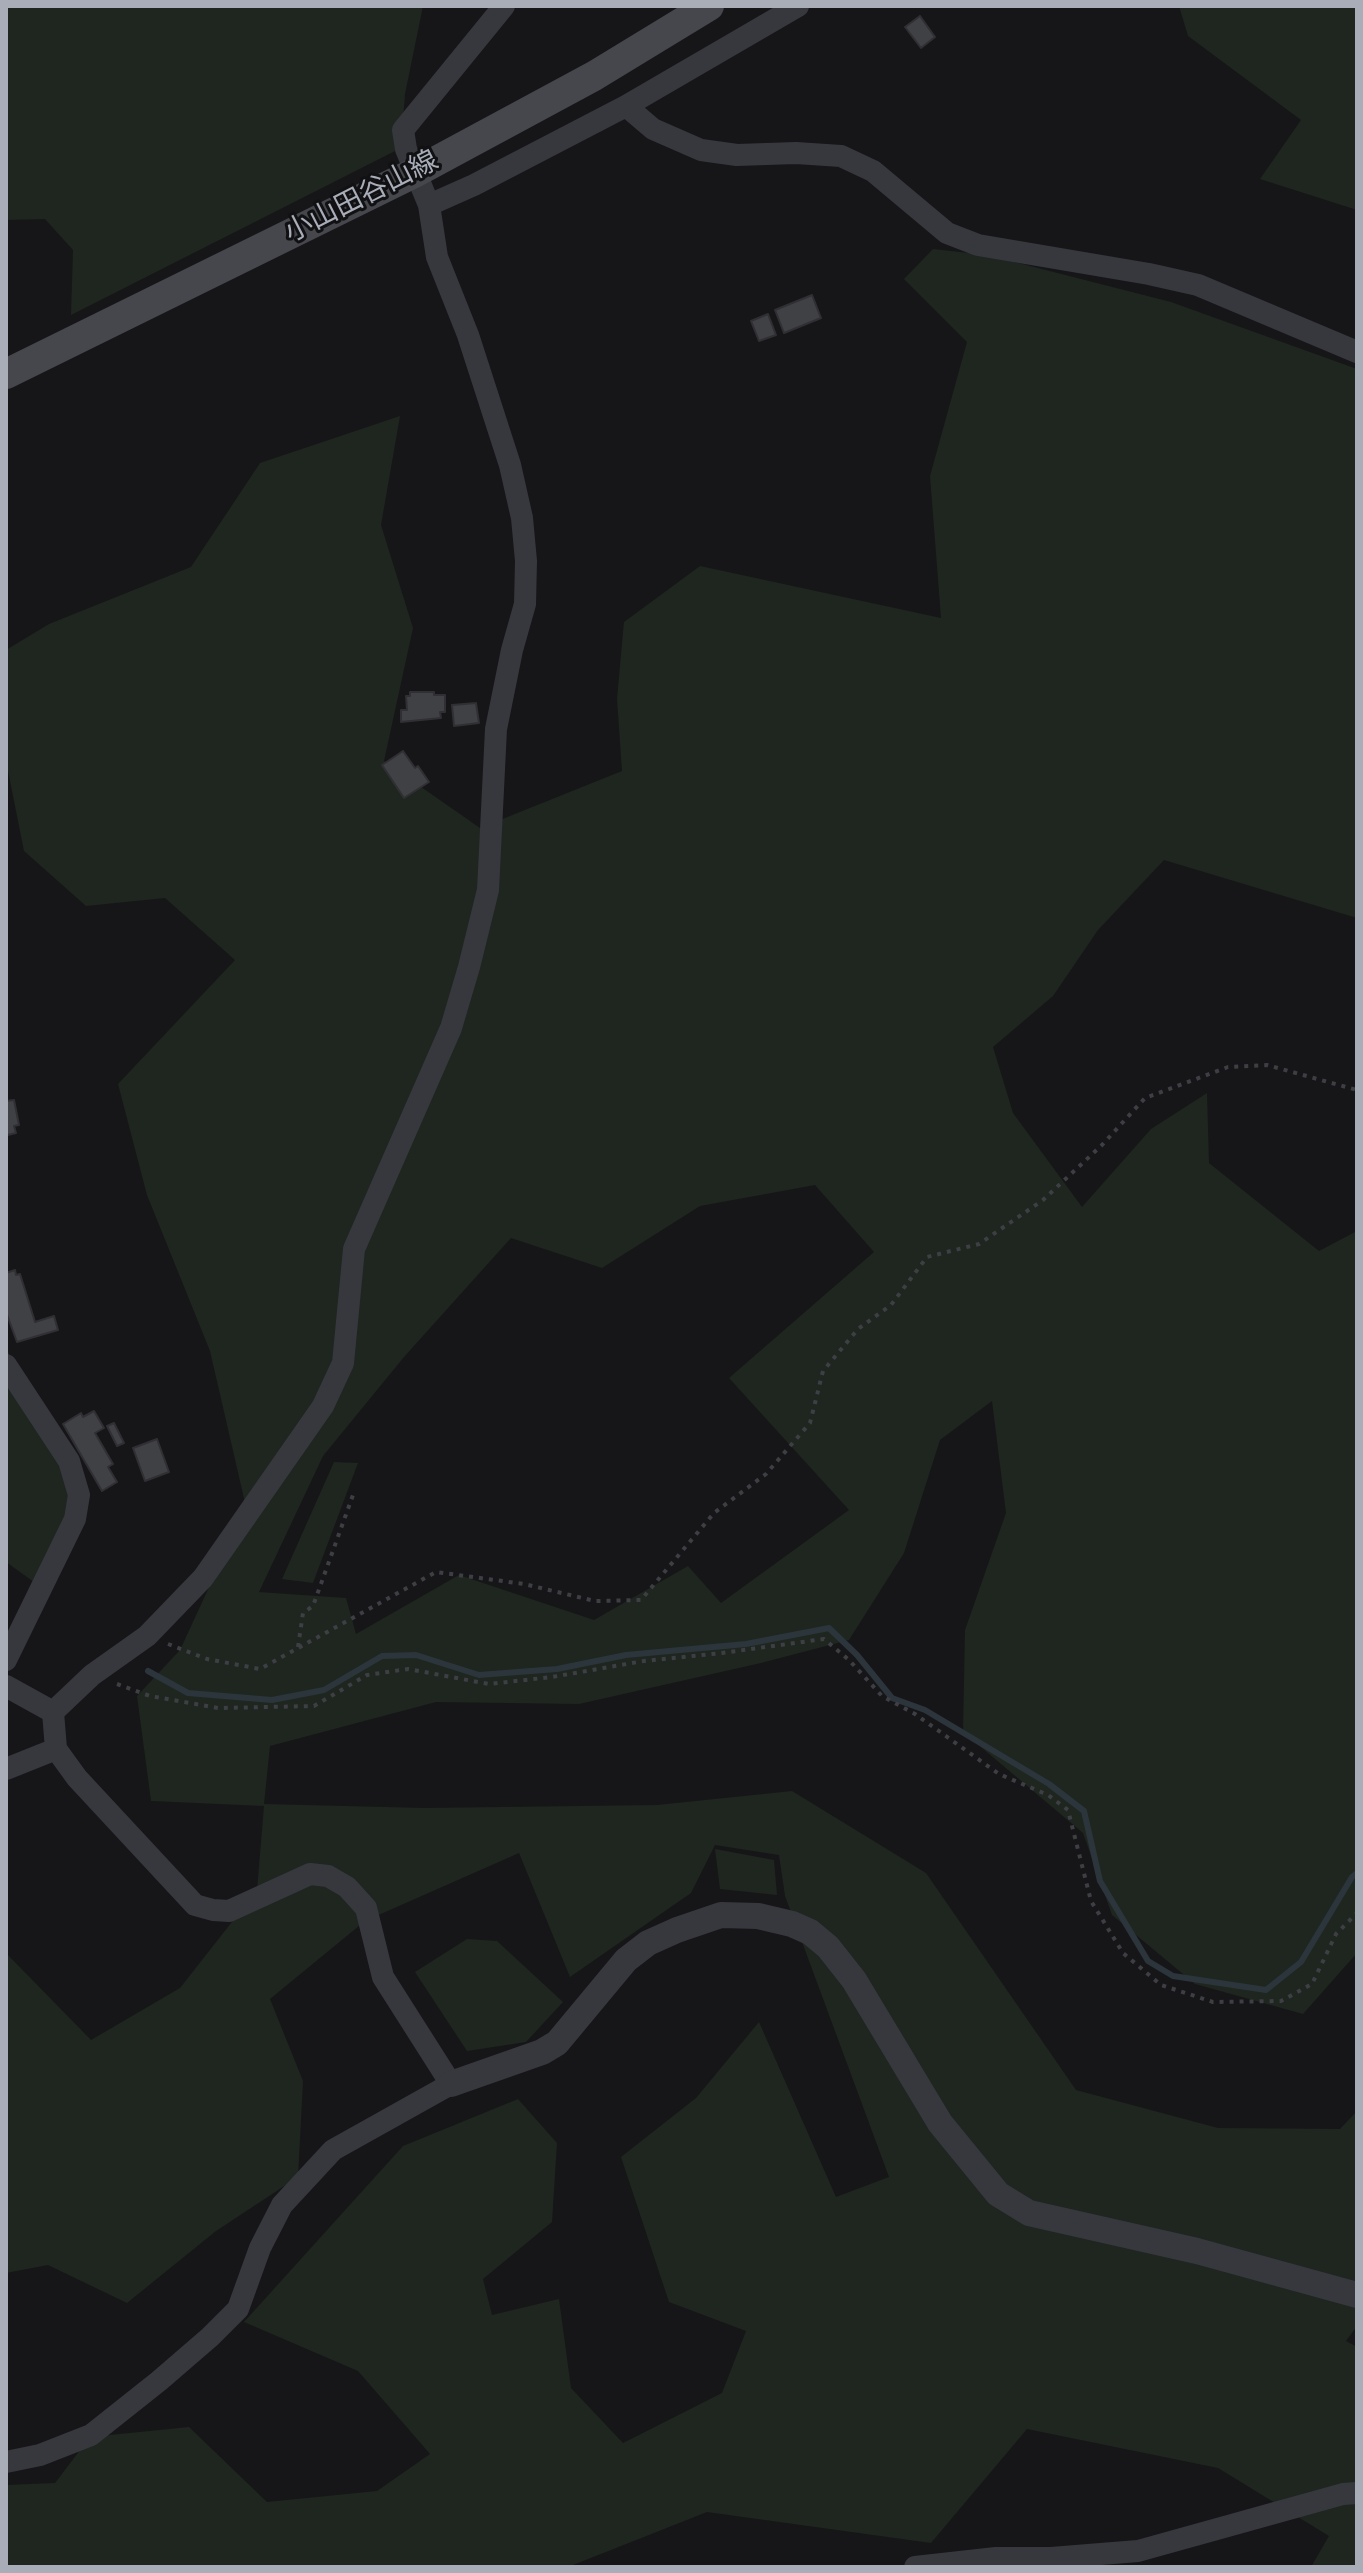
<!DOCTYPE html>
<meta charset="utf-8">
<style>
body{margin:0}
#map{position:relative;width:1363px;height:2573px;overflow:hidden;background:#161618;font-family:Roboto,sans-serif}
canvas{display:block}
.frame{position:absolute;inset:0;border:8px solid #a8adb8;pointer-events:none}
</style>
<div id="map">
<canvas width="1363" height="2573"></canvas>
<div class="frame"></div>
</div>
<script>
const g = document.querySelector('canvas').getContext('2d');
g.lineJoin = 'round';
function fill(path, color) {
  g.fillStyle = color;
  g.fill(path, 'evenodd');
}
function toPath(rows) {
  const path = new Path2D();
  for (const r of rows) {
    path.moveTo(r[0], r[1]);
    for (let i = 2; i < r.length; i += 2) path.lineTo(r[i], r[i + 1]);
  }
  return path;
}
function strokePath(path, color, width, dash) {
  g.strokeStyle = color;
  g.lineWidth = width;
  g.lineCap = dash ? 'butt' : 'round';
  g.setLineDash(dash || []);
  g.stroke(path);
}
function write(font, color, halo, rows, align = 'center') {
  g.font = font + ' Roboto,"Noto Sans JP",sans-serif';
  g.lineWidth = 6;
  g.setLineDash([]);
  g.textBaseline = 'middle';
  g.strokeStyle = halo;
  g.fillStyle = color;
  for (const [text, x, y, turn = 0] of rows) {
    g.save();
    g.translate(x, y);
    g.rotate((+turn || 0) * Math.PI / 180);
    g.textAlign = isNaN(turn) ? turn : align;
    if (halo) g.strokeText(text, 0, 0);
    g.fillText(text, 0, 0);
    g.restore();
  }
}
const green = toPath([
 [6,6,423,6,405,94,401,148,71,315,73,250,45,219,6,220],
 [1179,6,1357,6,1357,210,1260,179,1301,120,1188,36],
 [933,249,987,255,1171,302,1357,369,1357,918,1164,860,1098,930,1053,996,993,1047,1013,1113,1082,1207,1151,1129,1207,1093,1209,1163,1319,1251,1357,1231,1357,1953,1303,2014,1195,1984,1112,1915,1083,1833,963,1732,965,1630,1006,1513,992,1401,940,1440,904,1553,849,1640,761,1663,579,1704,436,1702,270,1746,264,1804,425,1808,657,1805,792,1791,926,1873,1076,2090,1218,2128,1340,2129,1357,2111,1357,2326,1346,2341,1357,2347,1357,2567,1311,2567,1329,2536,1218,2468,1027,2429,931,2543,707,2512,568,2567,6,2567,6,2485,55,2483,90,2437,189,2427,267,2502,377,2491,430,2454,358,2371,244,2322,403,2146,518,2099,557,2143,552,2222,483,2279,492,2315,559,2299,571,2388,623,2443,722,2393,746,2331,669,2302,621,2157,696,2098,759,2022,836,2197,889,2177,785,1896,779,1855,715,1845,691,1893,570,1977,519,1853,365,1921,270,1999,303,2081,298,2177,216,2231,127,2303,48,2265,6,2273,6,1953,91,2040,180,1988,257,1890,264,1806,151,1801,137,1696,180,1650,246,1507,210,1351,147,1195,118,1084,235,960,165,898,86,906,24,851,6,761,6,650,49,624,191,567,260,463,400,416,381,525,413,628,384,761,480,828,622,771,617,699,624,622,700,566,941,618,930,476,967,342,904,279],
 [815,1185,874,1252,729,1378,849,1510,721,1603,688,1566,594,1620,459,1575,356,1634,346,1598,259,1592,323,1456,404,1357,511,1238,602,1268,700,1206],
 [6,1347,15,1368,74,1461,81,1525,34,1582,6,1562],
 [334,1462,358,1463,313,1583,282,1579],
 [715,1849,774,1860,777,1895,720,1889],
 [467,1939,497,1941,563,2002,526,2042,467,2051,415,1972]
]);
const stream = toPath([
 [148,1671,188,1693,272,1700,324,1690,382,1656,416,1655,479,1675,557,1669,626,1655,746,1644,829,1628,857,1655,892,1698,925,1710,1049,1784,1084,1811,1100,1881,1148,1961,1173,1976,1266,1990,1301,1962,1352,1877,1357,1873]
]);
const building = toPath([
 [920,16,935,37,921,48,905,27,920,16],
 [812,295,821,318,784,333,775,310,812,295],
 [768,314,776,335,759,341,751,321,768,314],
 [410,692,434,692,434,695,445,695,445,712,440,712,441,718,401,722,401,710,407,710,406,696,410,696,410,692],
 [476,703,479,723,454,726,452,705,476,703],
 [403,751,415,768,418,766,429,782,404,798,382,765,403,751],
 [14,1100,19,1125,14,1126,16,1133,8,1135,6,1132,6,1101,14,1100],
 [15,1270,16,1275,20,1274,35,1322,54,1316,58,1330,17,1342,6,1312,6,1273,15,1270],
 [94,1411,104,1428,95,1433,113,1464,108,1467,117,1482,102,1491,63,1424,81,1413,83,1417,94,1411],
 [114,1423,124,1443,117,1446,107,1426,114,1423],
 [157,1439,169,1472,145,1481,133,1448,157,1439]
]);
const path = toPath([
 [168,1644,207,1659,260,1669,436,1572,524,1584,595,1601,641,1600,714,1513,766,1474,810,1423,823,1371,858,1329,891,1305,927,1257,979,1244,1043,1200,1102,1145,1145,1098,1228,1067,1267,1065,1357,1090],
 [298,1647,303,1613,313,1606,353,1495],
 [117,1684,150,1696,218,1708,314,1706,367,1675,408,1669,489,1684,552,1677,644,1661,722,1653,824,1639,849,1660,882,1696,915,1714,999,1774,1048,1795,1068,1810,1091,1901,1123,1953,1161,1985,1213,2002,1281,2001,1312,1984,1336,1934,1357,1913]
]);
const minor = toPath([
 [626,106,653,129,701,150,737,155,796,153,841,156,873,171,947,233,978,245,1149,274,1198,285,1357,352],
 [429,205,474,185,626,106,798,6],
 [6,1365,69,1461,79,1495,75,1519,6,1660],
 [6,1686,53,1712],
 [53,1712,92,1675,147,1636,203,1578,323,1406,343,1363,354,1249,451,1028,469,967,488,890,496,729,512,650,525,604,526,561,522,518,510,465,468,335,437,257,429,205,406,149,403,130,504,6],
 [6,1769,56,1749],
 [6,2462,40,2455,91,2435,159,2381,210,2337,238,2309,260,2248,282,2205,333,2150,451,2084,383,1977,366,1908,347,1887,328,1876,310,1874,229,1911,213,1910,195,1905,77,1778,56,1749,53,1712],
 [915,2567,996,2558,1051,2558,1138,2551,1343,2494,1357,2493]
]);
const tertiary = toPath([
 [451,2084,542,2052,557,2043,626,1960,648,1943,677,1930,721,1915,758,1916,792,1924,810,1932,828,1947,854,1980,940,2123,998,2194,1029,2213,1197,2251,1357,2295]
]);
const secondary = toPath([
 [6,374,416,172,594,76,709,6]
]);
const streetNames = [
 ["小山田谷山線",362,198,-27]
];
fill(green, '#1e261f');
strokePath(stream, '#2c353c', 6);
fill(building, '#404145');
strokePath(building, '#303034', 2);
strokePath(path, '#3d3f44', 4, [4, 6]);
strokePath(minor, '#37383d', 22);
strokePath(tertiary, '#37383d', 26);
strokePath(secondary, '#45474d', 30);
write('28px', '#a8adb8', '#111113', streetNames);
</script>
